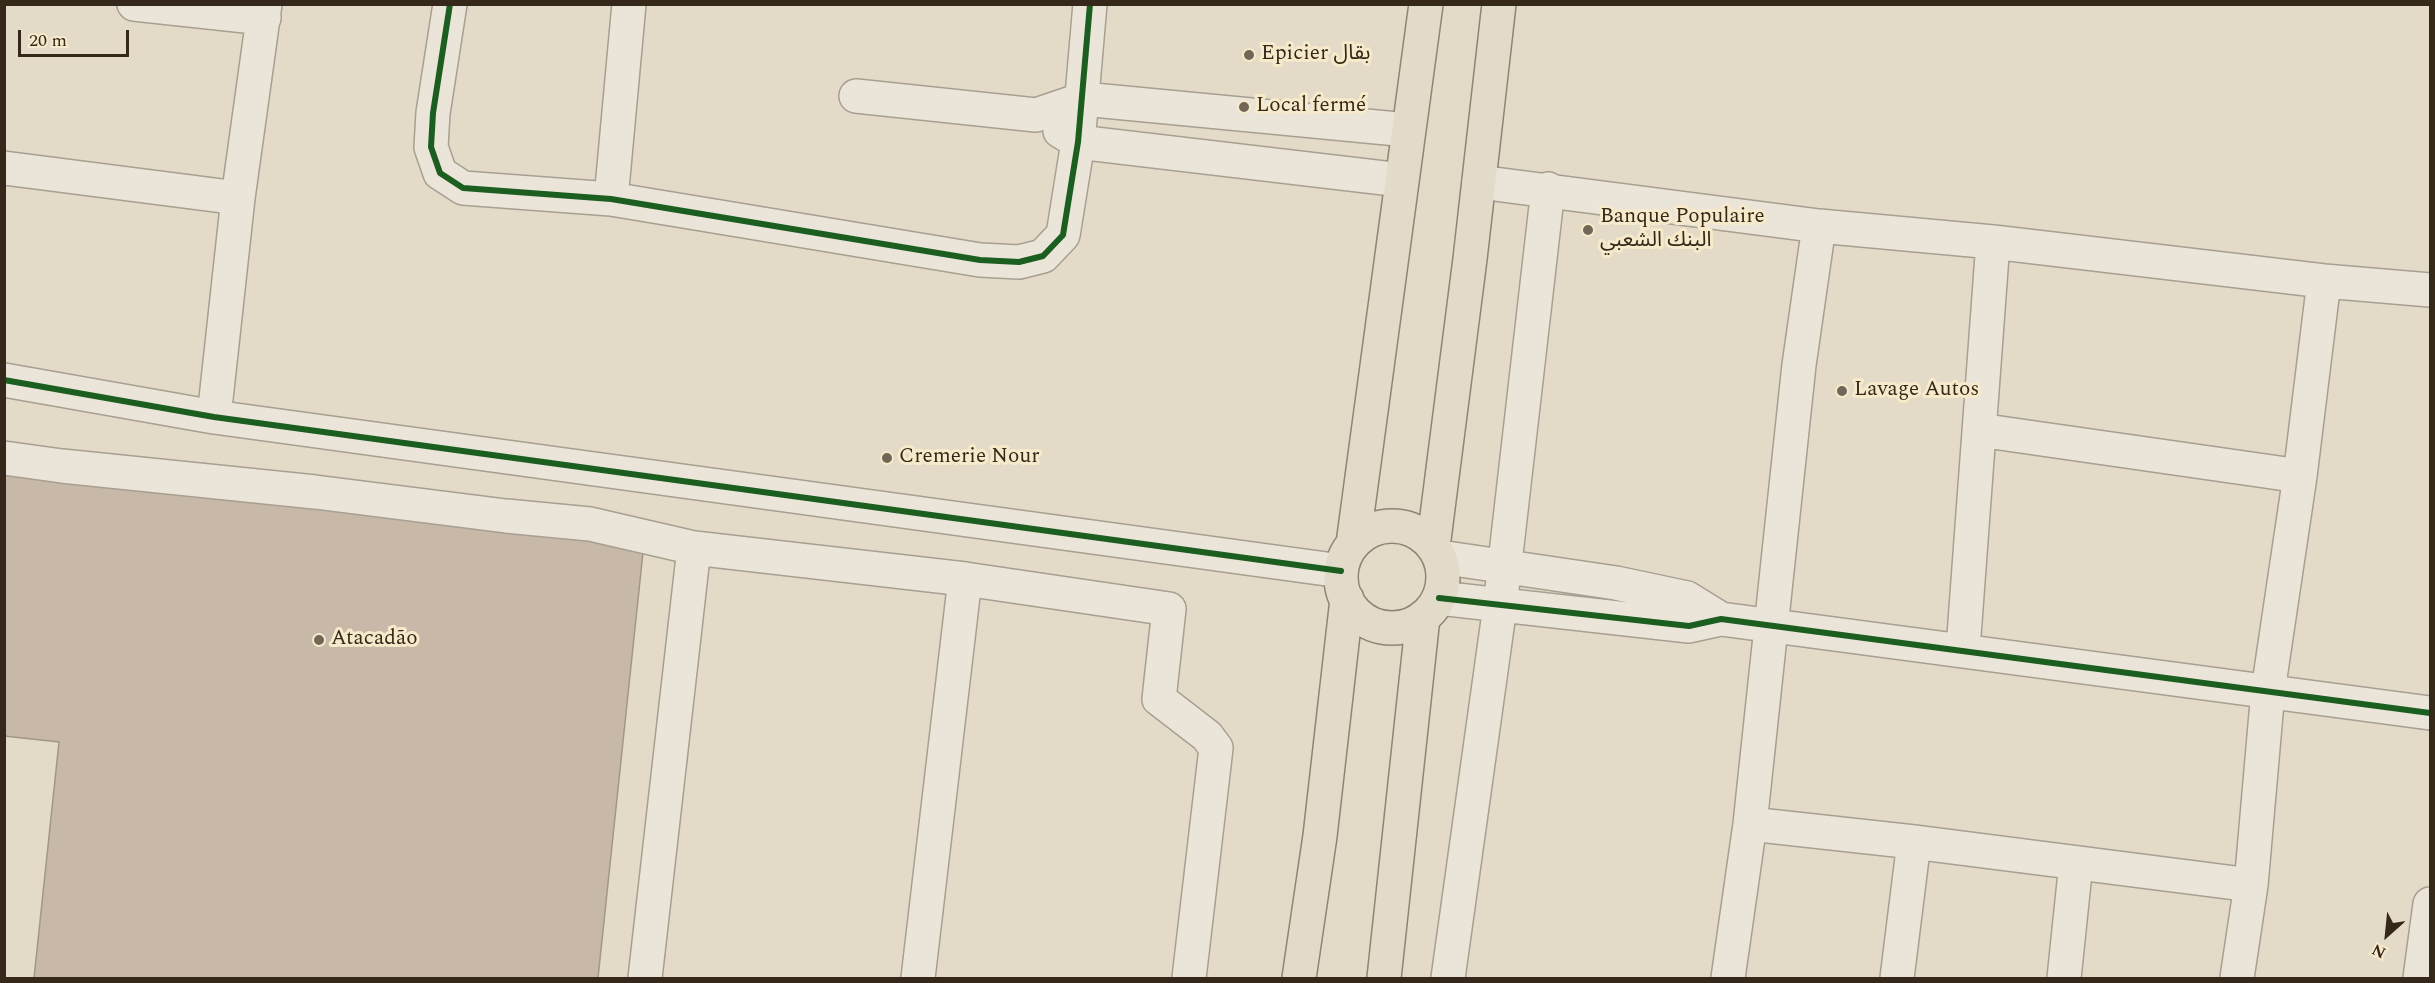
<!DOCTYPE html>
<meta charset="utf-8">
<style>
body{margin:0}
#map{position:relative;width:2435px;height:983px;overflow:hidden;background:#e3dbc7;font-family:Spectral,serif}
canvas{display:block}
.frame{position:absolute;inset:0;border:6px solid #35271a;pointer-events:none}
.north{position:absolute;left:2357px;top:905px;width:60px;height:60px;-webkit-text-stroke:4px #f7eaca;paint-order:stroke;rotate:207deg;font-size:16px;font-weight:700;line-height:24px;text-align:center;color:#35271a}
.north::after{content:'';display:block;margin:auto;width:21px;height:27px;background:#35271a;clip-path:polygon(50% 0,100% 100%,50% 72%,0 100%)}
.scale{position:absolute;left:18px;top:30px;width:111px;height:27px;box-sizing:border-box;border:3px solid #35271a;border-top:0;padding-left:8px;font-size:18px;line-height:21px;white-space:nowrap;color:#35271a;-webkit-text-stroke:4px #f7eaca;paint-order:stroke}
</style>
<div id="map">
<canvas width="2435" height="983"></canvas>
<div class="frame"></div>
<div class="north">N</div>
<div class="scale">20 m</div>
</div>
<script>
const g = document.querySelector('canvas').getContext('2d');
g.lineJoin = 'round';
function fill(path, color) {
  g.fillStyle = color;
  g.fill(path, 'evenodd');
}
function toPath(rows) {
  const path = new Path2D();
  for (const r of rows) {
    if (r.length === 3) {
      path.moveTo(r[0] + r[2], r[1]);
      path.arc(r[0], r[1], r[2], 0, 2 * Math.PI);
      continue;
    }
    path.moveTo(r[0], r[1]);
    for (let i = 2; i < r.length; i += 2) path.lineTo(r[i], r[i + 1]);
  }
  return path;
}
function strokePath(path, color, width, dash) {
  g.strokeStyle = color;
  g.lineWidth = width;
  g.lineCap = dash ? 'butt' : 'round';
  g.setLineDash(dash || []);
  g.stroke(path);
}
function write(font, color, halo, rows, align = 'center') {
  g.font = font + ' Spectral,"Noto Sans Arabic",serif';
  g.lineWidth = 6;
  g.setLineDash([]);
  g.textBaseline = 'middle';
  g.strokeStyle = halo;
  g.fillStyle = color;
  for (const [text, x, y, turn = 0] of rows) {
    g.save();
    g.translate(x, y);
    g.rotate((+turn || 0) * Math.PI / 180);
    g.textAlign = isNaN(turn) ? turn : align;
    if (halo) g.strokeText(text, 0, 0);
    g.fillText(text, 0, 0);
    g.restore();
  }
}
const building = toPath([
 [4,474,644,543,598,978,34,978,59,742,4,736,4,474]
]);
const minor = toPath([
 [134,4,264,18],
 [450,4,433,113,431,147,440,173,463,188,611,199,980,260,1019,262,1043,256,1063,235,1078,142,1090,4],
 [856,96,1036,115,1083,99,1408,130],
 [1060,131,1078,142,1401,180],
 [4,168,238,198],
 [1479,182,1819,226,1993,242,2324,281,2430,290],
 [611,199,629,4],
 [4,380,214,417,1341,571],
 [214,417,238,198,265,4],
 [1979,430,2300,476],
 [4,458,62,466,315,492,506,516,590,524,694,548,965,579,1169,609,1159,699,1207,736,1216,748,1189,978],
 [1440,557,1616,583,1687,598,1721,619],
 [1439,598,1689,626,1721,619,2430,713],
 [1963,649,1993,242],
 [1750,824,1914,842,2251,885],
 [645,978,694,548],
 [918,978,965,579],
 [1448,978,1500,606,1548,189],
 [1728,978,1750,824,1799,365,1819,226],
 [1897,978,1914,842],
 [2064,978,2076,863],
 [2237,978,2251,885,2268,691,2300,476,2324,281],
 [2420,978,2430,904]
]);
const major = toPath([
 [1392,577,51],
 [1353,544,1426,4],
 [1433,547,1470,259,1499,4],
 [1299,978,1320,836,1347,599],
 [1384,978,1423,617]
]);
const cycleway = toPath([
 [450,4,433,113,431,147,440,173,463,188,611,199,980,260,1019,262,1043,256,1063,235,1078,142,1090,4],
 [4,380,214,417,1341,571],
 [1439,598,1689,626,1721,619,2430,713]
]);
const markers = [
 [1249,55,6,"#726657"],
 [1244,107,6,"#726657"],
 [1588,230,6,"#726657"],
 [1842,391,6,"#726657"],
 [887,458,6,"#726657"],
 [319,640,6,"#726657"]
];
const poiNames = [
 ["Epicier بقال",1261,55],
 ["Local fermé",1256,107],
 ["Banque Populaire",1600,218],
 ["البنك الشعبي",1600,242],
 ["Lavage Autos",1854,391],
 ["Cremerie Nour",899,458],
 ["Atacadão",331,640]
];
fill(building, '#c7b8a7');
strokePath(building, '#a29687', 1.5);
strokePath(minor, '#a79f91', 36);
strokePath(major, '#8d8578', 36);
strokePath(minor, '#ebe5d9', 33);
strokePath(major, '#e3dbca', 33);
strokePath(cycleway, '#1b5e20', 6);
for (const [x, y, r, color] of markers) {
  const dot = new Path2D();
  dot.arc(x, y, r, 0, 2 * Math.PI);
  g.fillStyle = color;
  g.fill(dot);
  strokePath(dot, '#f7eaca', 2);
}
write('21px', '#35271a', '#f7eaca', poiNames, 'left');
</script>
